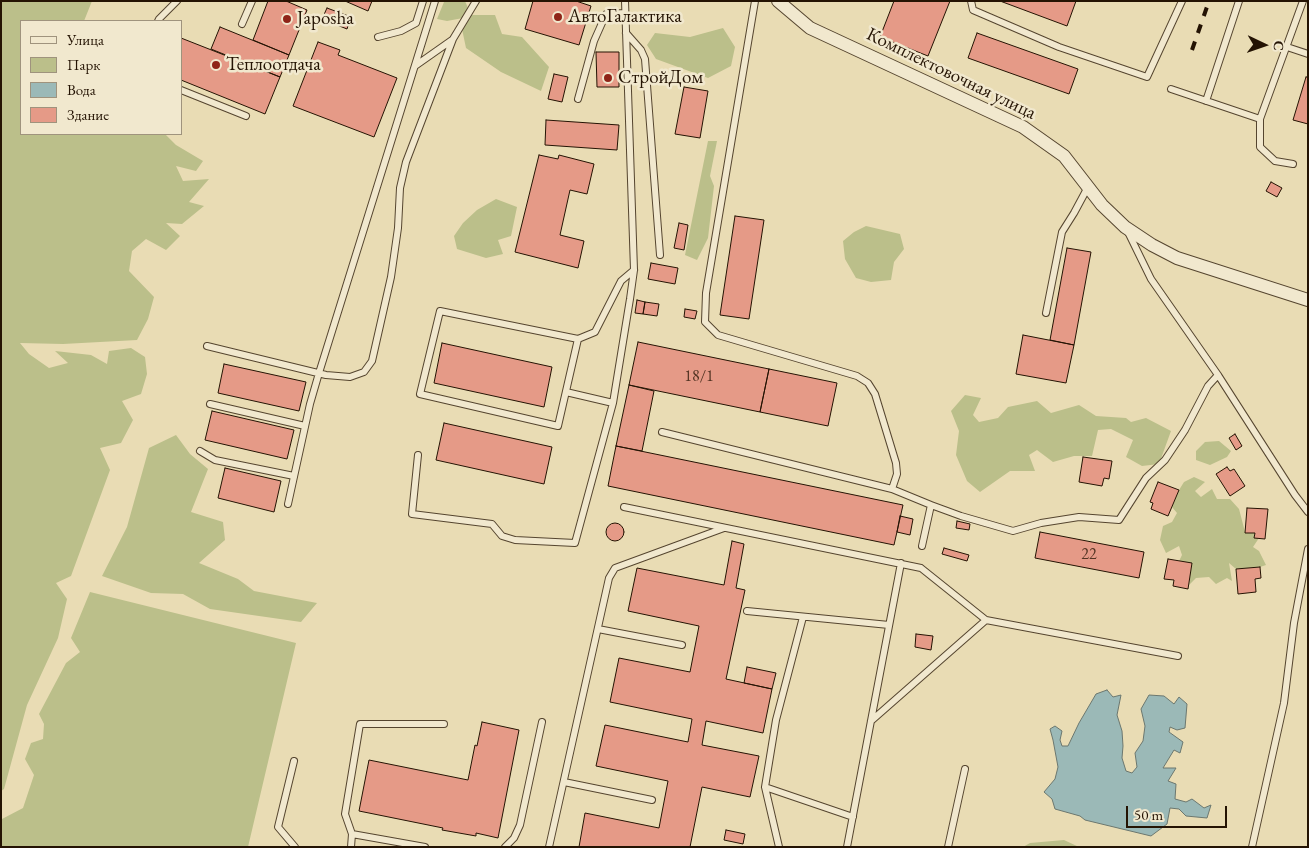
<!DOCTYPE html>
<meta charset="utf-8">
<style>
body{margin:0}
#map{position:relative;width:1309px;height:848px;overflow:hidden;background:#e9dcb4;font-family:"EB Garamond",serif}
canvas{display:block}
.frame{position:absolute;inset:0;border:2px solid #241303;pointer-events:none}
.legend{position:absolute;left:20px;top:20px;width:162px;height:115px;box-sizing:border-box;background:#f1e8ce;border:1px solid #9f937d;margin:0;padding:6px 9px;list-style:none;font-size:15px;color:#241303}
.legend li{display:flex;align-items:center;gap:10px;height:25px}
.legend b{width:25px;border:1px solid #9f937d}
.north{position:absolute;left:1239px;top:20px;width:50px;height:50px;-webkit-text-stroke:4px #f1e8ce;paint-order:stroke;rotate:93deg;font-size:14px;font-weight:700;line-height:20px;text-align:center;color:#241303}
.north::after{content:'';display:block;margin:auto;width:18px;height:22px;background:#241303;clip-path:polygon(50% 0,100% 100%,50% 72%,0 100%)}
.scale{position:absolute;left:1126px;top:806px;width:101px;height:22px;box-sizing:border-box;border:2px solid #241303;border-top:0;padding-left:6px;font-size:15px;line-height:18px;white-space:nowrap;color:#241303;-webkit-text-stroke:4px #f1e8ce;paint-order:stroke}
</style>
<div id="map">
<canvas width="1309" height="848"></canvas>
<div class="frame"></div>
<ul class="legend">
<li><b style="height:6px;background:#f1e8ce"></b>Улица</li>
<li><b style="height:14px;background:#bbbf8a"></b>Парк</li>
<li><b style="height:14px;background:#9bb9b7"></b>Вода</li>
<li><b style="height:14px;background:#e59a87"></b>Здание</li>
</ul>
<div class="north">С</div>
<div class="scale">50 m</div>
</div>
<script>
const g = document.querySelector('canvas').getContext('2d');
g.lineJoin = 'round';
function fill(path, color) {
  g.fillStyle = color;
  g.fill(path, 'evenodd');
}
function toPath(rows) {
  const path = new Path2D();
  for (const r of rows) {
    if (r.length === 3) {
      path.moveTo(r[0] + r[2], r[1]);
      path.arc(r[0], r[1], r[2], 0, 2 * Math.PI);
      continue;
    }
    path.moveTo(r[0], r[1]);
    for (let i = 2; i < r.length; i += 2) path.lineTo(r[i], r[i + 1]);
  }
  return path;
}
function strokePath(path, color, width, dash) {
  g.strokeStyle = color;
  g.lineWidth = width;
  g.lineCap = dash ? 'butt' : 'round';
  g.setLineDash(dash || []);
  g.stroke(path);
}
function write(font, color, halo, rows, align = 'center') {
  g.font = font + ' "EB Garamond",serif';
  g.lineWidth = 5;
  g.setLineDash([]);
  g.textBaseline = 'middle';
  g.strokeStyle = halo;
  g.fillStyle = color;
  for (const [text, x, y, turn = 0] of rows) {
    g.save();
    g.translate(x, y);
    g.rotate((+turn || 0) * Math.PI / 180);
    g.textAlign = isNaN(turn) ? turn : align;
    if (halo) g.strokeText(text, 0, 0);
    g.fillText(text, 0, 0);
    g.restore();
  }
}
const green = toPath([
 [1,1,92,1,84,21,21,21,21,134,165,134,176,145,203,161,196,171,176,166,183,181,209,179,189,202,204,206,182,224,166,223,180,236,166,250,146,239,132,251,129,271,154,297,148,319,137,340,63,344,20,343,29,354,49,368,68,363,55,351,91,355,107,364,109,351,131,348,145,357,147,374,141,394,122,401,133,420,121,443,100,448,110,470,71,576,56,583,67,599,58,638,27,705,4,789,1,791],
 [448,1,465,1,471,15,495,15,502,34,522,37,549,67,541,91,501,72,466,48,462,29,463,18,447,21,437,19,444,2],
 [723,28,735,47,731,66,708,78,656,59,647,45,655,33,690,37],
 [708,141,717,141,710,176,714,186,708,238,697,260,685,255],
 [496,199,517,207,511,236,498,240,503,254,486,258,457,249,454,236,463,223,477,210],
 [866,226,900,234,904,249,894,262,891,280,871,282,856,278,845,259,843,241,854,232],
 [965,395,981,398,973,415,979,422,998,418,1008,407,1037,401,1051,413,1079,405,1096,416,1126,418,1131,422,1146,418,1171,431,1159,464,1142,466,1126,457,1133,440,1111,429,1098,430,1092,456,1074,456,1053,462,1037,450,1029,455,1035,471,1010,471,980,492,967,481,956,455,959,431,951,411],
 [176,435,190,454,208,469,191,512,223,522,225,540,199,563,238,579,254,591,317,603,301,622,210,609,183,594,151,593,102,576,127,527,149,448],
 [1219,441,1231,451,1227,457,1210,465,1196,460,1196,451,1205,442],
 [1194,477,1205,482,1195,491,1201,497,1212,489,1217,499,1230,499,1239,509,1245,532,1255,533,1254,538,1259,538,1253,547,1259,551,1266,565,1260,567,1236,569,1229,563,1232,581,1227,578,1216,584,1209,577,1196,578,1189,585,1192,563,1179,561,1182,555,1179,546,1166,553,1160,540,1163,526,1172,522,1177,513,1172,507,1179,490,1184,482],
 [90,592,296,643,248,847,1,847,1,821,2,819,23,808,34,775,25,759,31,743,43,739,44,724,39,714,66,663,80,652,71,638],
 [1064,840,1079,847,1023,847,1030,843]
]);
const water = toPath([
 [1107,690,1113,697,1121,695,1117,715,1122,731,1123,746,1122,758,1126,771,1132,773,1137,767,1135,753,1143,741,1145,726,1141,709,1149,695,1164,696,1174,704,1179,697,1187,704,1185,728,1177,730,1170,727,1169,732,1183,742,1180,753,1174,750,1163,768,1176,768,1168,781,1176,784,1175,799,1186,802,1192,799,1204,808,1211,805,1207,818,1186,816,1179,809,1170,808,1167,824,1151,836,1085,820,1080,816,1055,809,1052,799,1044,792,1055,779,1058,767,1053,740,1050,729,1055,726,1062,731,1060,740,1062,746,1068,746,1079,723,1096,694,1107,690]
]);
const building = toPath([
 [268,1,286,1,307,10,289,55,253,40,268,1],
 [345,1,372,1,368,11,345,1],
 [533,1,576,1,591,6,579,45,525,29,533,1],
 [894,1,950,1,928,56,880,37,894,1],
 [1000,1,1076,1,1067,26,1000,1],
 [327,8,351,17,347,29,322,19,327,8],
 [220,27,289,55,280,77,211,49,220,27],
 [977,33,1078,69,1069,94,968,58,977,33],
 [181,38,280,77,265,114,181,80,181,38],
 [318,42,340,50,338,55,397,78,374,137,293,106,318,42],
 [596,52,619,52,619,87,597,87,596,52],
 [554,74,568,77,562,102,548,99,554,74],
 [1306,77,1308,77,1308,124,1293,120,1306,77],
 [684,87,708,91,700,138,675,134,684,87],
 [546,120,619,125,617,150,545,145,546,120],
 [539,155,558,159,559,155,594,164,587,194,570,190,560,235,584,241,578,268,515,252,539,155],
 [1271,182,1282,188,1277,197,1266,191,1271,182],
 [735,216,764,220,749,319,720,315,735,216],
 [679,223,688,225,684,250,674,248,679,223],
 [1067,248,1091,252,1074,345,1050,340,1067,248],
 [651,263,678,268,675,284,648,279,651,263],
 [637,300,645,302,643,314,635,313,637,300],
 [645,302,659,304,657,316,643,314,645,302],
 [685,309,697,311,695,319,684,317,685,309],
 [1023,335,1074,345,1066,383,1016,374,1023,335],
 [638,342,769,369,760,412,629,385,638,342],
 [442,343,552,367,544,407,434,383,442,343],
 [224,364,306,382,299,411,218,393,224,364],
 [769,369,837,383,828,426,760,412,769,369],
 [629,385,654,391,642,451,616,446,629,385],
 [212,411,294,430,287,459,205,440,212,411],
 [444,423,552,447,544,484,436,460,444,423],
 [1235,434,1242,446,1236,450,1229,438,1235,434],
 [616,446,903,505,894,545,608,486,616,446],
 [1083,457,1112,461,1109,479,1104,478,1102,486,1079,482,1083,457],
 [1227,467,1230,471,1234,469,1245,486,1230,496,1216,474,1227,467],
 [225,468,281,481,274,512,218,498,225,468],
 [1158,482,1179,490,1168,516,1151,509,1153,503,1150,502,1158,482],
 [1247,508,1268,509,1265,539,1254,538,1255,533,1245,533,1247,508],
 [900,516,913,519,910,535,897,532,900,516],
 [957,521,970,524,969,530,956,528,957,521],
 [615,532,9],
 [1040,532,1144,552,1139,578,1035,558,1040,532],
 [732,541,744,544,736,588,745,590,726,679,772,689,763,733,706,721,702,745,759,756,750,797,702,787,690,847,579,847,585,813,659,828,668,781,596,766,605,725,688,742,692,719,610,702,619,658,690,672,699,626,628,611,637,568,724,585,732,541],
 [944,548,969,555,967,561,942,554,944,548],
 [1168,559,1192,563,1188,589,1173,586,1174,580,1164,579,1168,559],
 [1260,567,1261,578,1255,579,1256,592,1238,594,1236,569,1260,567],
 [916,634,933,636,931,650,915,647,916,634],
 [747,667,776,673,772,689,744,683,747,667],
 [482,722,519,730,498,838,476,833,476,836,442,830,443,828,359,811,369,760,468,780,475,745,477,746,482,722],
 [726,830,745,834,743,844,724,840,726,830]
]);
const service = toPath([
 [755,1,706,293,705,322,718,335,857,376,868,383,875,394,896,463,897,474,892,489],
 [971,1,973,10,1059,47,1147,77,1182,1],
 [158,21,159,19,177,1],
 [242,24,252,1],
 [626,33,641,50,645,59,660,255],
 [378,37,401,31,416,23,423,1],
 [1287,47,1308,54],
 [415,66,452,40],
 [1171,89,1260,119],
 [181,90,246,116],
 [578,99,594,41,606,14,625,13],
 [1206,101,1239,1],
 [1293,164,1275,161,1260,147,1260,119,1303,1],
 [1128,232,1151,279,1218,375,1295,495,1308,512],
 [1046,313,1062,232,1074,213,1088,187],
 [578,339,558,426,420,394,440,311,578,339,595,332,621,281,634,270],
 [207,346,326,375,350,377,364,372,372,361,391,277,398,228,400,188,406,162,453,39,476,1],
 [566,392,613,403],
 [210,404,305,426],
 [662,432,892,489,931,505,922,546],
 [200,451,215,460,294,476],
 [418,455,412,514,492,524,502,536,515,540,575,543,613,403,630,299,634,270,625,1],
 [288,504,310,404,319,373,435,1],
 [931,505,961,516,1013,531,1041,523,1079,517,1119,520,1146,478,1165,460,1185,430,1208,386,1218,375],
 [624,507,921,568,986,620,1178,656],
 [747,611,889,625],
 [598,629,682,645],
 [871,721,986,620],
 [294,761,278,827,295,847],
 [564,782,652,800],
 [765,787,853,817],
 [352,834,425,847],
 [351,847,352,834,345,814,360,724,444,724],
 [505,847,514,838,520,825,542,722],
 [549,847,609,578,615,568,724,528],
 [779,847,765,787,776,720,803,617],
 [847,847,901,563],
 [948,847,965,769],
 [1252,847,1284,703,1294,623,1308,549]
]);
const minor = toPath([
 [778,1,810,28,1023,127,1064,156,1102,205,1125,227,1152,245,1177,258,1308,300]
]);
const rail = toPath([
 [1192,50,1209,1]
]);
const markers = [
 [558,17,5,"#8f2418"],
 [287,19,5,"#8f2418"],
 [216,65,5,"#8f2418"],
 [608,78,5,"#8f2418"]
];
const numberNames = [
 ["18/1",699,377],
 ["22",1089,555]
];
const poiNames = [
 ["АвтоГалактика",568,17],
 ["Japosha",297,19],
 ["Теплоотдача",226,65],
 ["СтройДом",618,78]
];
const streetNames = [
 ["Комплектовочная улица",951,74,26]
];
fill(green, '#bbbf8a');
fill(water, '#9bb9b7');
strokePath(water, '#6b776f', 1);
fill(building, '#e59a87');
strokePath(building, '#241303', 1);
strokePath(service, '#55452f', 8);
strokePath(minor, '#55452f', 14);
strokePath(service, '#f1e8ce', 6);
strokePath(minor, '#f1e8ce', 12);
strokePath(rail, '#241303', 4, [9, 9]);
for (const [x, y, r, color] of markers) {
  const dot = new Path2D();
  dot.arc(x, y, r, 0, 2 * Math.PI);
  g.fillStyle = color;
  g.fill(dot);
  strokePath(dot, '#f1e8ce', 2);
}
write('16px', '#543524', null, numberNames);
write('19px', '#241303', '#f1e8ce', poiNames, 'left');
write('19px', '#241303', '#f1e8ce', streetNames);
</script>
